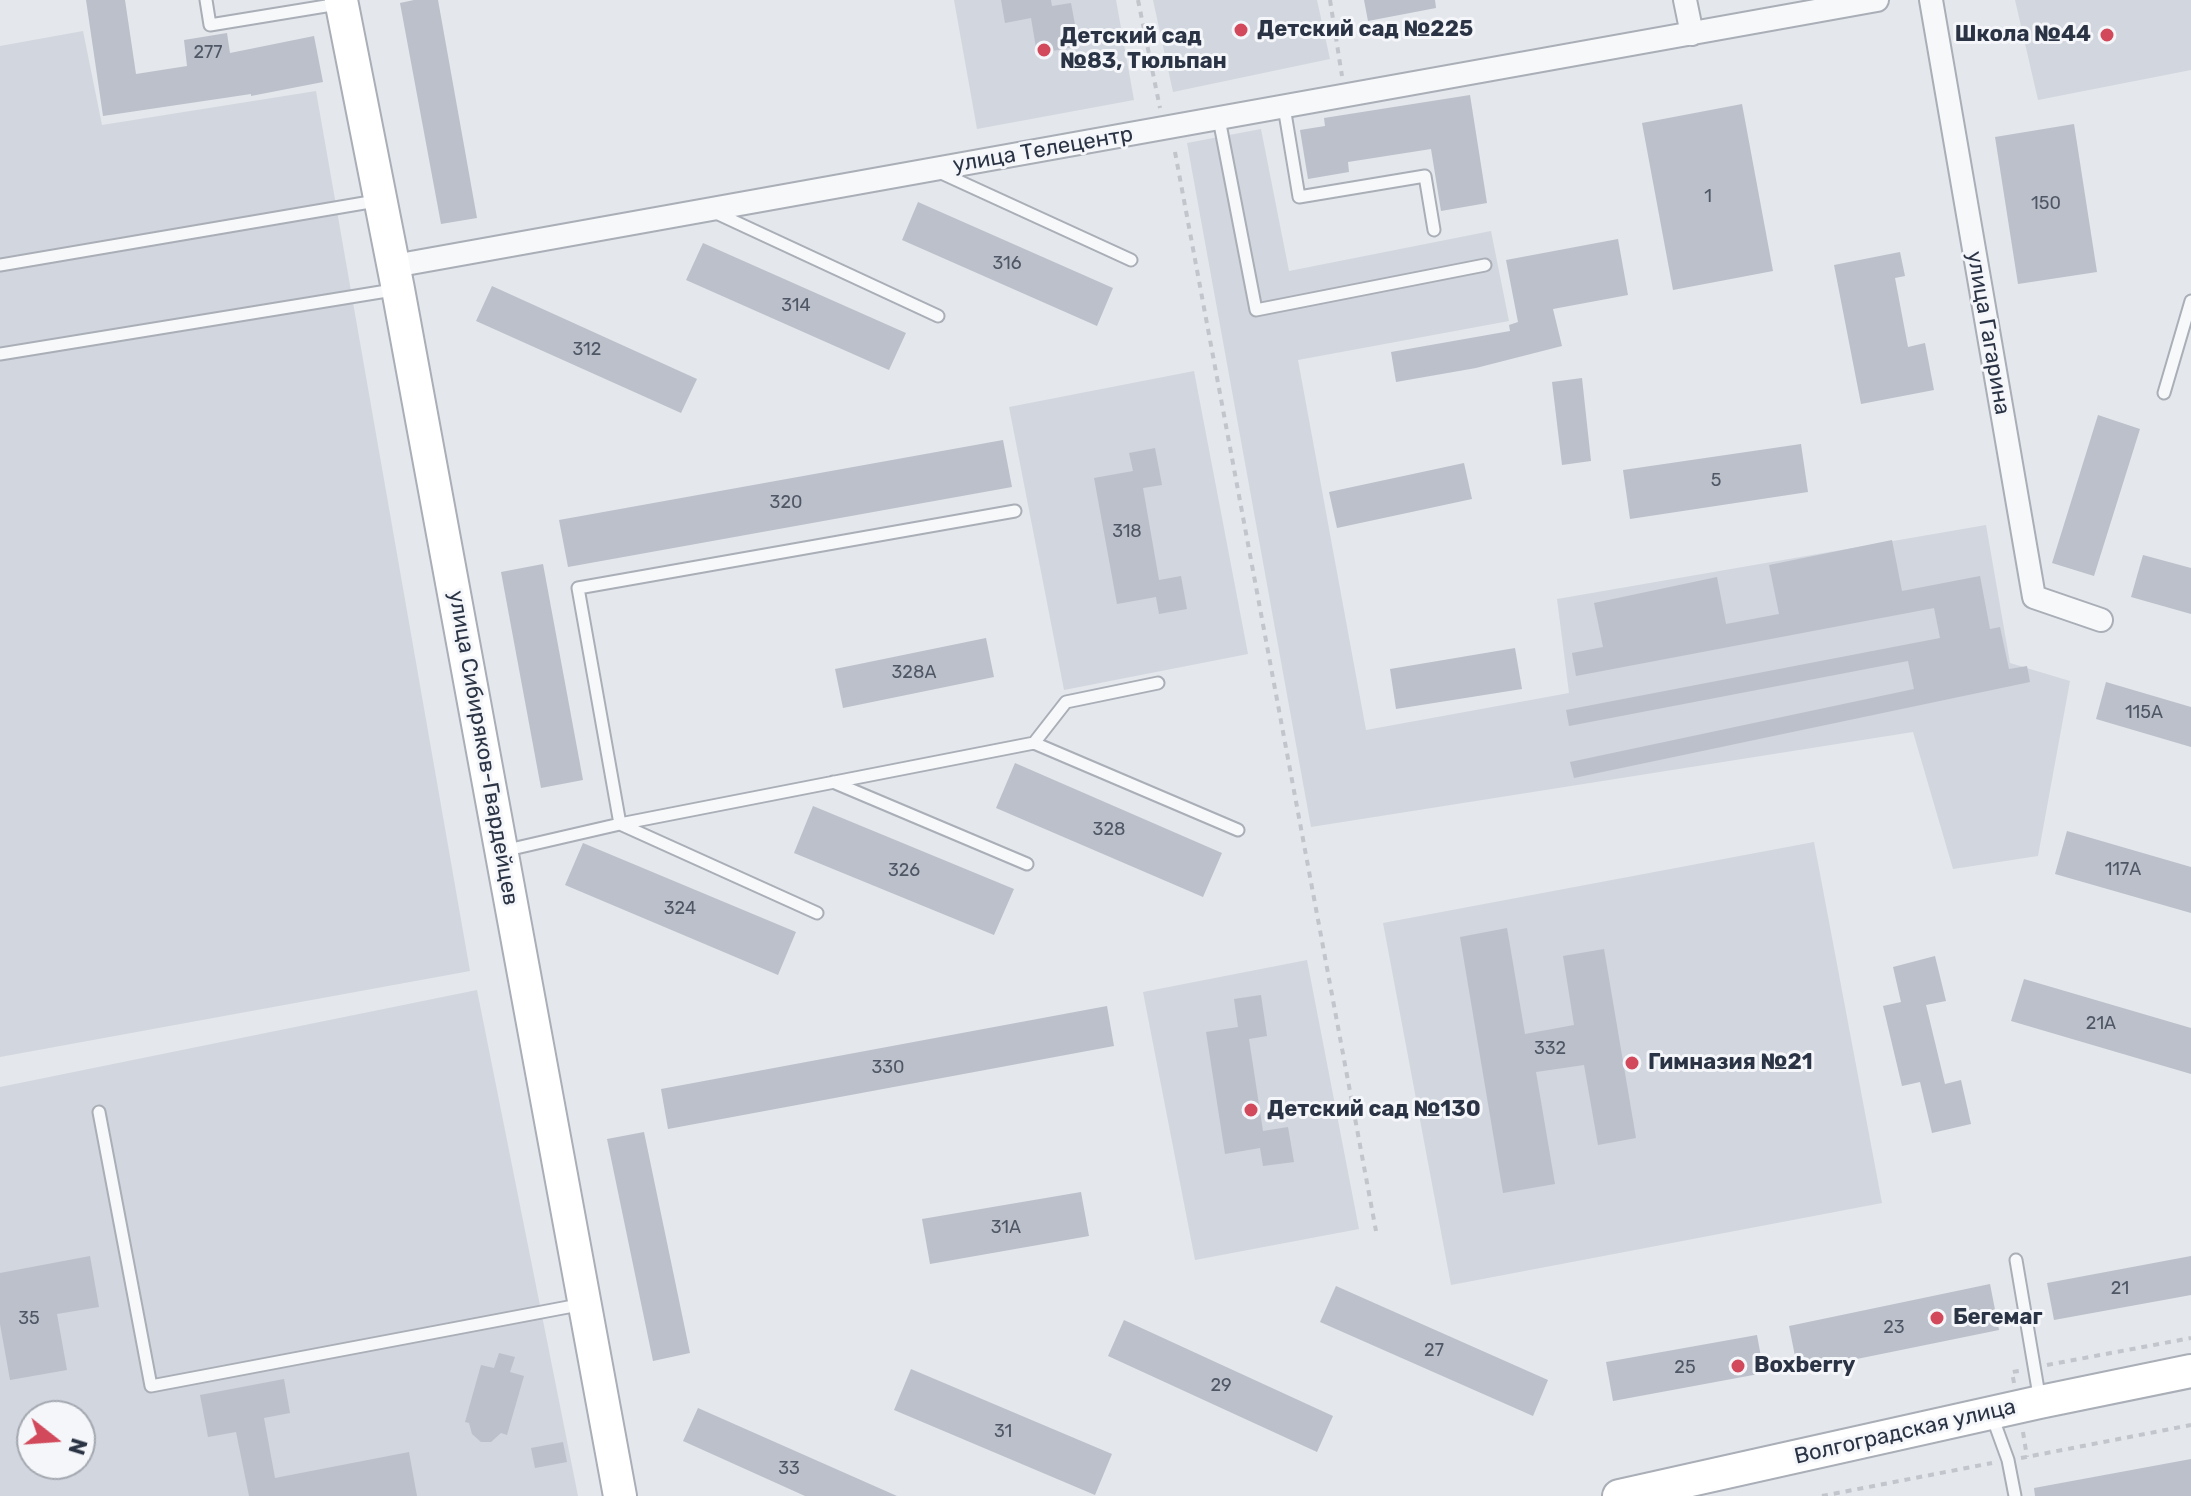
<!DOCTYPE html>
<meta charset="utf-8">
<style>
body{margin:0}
#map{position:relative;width:2191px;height:1496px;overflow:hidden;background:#e4e7ec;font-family:Rubik,sans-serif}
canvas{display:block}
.north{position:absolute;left:16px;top:1400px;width:80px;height:80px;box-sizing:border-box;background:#f4f6f9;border:2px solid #a4a8b1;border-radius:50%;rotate:107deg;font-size:22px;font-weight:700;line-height:32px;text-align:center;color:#2b3445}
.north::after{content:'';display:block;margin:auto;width:28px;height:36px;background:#d1495b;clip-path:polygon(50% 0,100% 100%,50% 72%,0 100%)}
</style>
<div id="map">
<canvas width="2191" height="1496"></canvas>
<div class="north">N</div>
</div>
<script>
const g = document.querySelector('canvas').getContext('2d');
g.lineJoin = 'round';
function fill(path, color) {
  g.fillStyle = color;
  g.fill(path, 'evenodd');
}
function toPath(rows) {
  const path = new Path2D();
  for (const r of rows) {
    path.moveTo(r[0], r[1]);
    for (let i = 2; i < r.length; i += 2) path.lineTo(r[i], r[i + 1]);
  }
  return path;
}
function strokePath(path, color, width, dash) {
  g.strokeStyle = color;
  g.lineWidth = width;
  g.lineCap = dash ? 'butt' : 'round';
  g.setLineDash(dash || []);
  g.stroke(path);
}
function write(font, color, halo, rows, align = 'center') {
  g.font = font + ' Rubik,sans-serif';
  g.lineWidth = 6;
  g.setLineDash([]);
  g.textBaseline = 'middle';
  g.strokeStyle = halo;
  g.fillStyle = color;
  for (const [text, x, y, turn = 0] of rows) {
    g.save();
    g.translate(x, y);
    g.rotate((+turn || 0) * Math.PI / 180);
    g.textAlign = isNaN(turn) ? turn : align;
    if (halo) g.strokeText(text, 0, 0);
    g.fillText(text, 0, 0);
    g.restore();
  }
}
const built = toPath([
 [954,0,1116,0,1134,100,977,129],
 [1153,0,1317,0,1330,59,1173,92],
 [2015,0,2191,0,2191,70,2038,100],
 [83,31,102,125,316,91,470,971,0,1057,0,46],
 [1261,129,1289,271,1491,231,1509,321,1298,360,1366,730,1569,693,1557,599,1986,525,2010,663,2070,681,2038,856,1953,869,1913,732,1311,827,1187,143],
 [1194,371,1248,654,1064,690,1009,407],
 [1814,842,1882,1203,1451,1285,1383,923],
 [1307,960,1359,1229,1195,1260,1143,992],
 [477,990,578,1496,0,1496,0,1087],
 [32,1416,80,1416,80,1464,32,1464]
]);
const building = toPath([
 [86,0,125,0,136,74,187,66,184,40,227,33,230,53,314,36,323,82,251,96,251,94,103,116],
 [414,0,438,0,477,218,441,224,400,3],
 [1001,0,1051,0,1052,6,1071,3,1079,46,1037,54,1031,18,1005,23],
 [1364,0,1435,0,1436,8,1368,21],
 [1470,95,1487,203,1441,211,1431,149,1348,162,1349,172,1308,179,1300,130,1325,126,1324,118],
 [1742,104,1773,271,1673,290,1642,123],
 [2074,124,2097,272,2018,284,1995,137],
 [918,202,1113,288,1097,326,902,240],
 [1618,239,1628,295,1553,309,1562,346,1476,368,1396,382,1391,352,1510,331,1509,325,1518,322,1506,260],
 [703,243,906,333,889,370,686,280],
 [1900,252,1905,276,1895,278,1908,347,1925,343,1934,390,1861,404,1834,265],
 [492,286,697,379,681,413,476,321],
 [1582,378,1591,461,1562,465,1552,382],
 [2098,415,2140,429,2094,576,2052,563],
 [1003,440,1012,487,568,567,559,520],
 [1801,444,1808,492,1630,519,1623,470],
 [1155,448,1162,485,1143,488,1159,580,1181,576,1187,609,1159,614,1156,597,1117,604,1094,478,1133,471,1129,453],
 [1464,463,1472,499,1337,528,1329,492],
 [1892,540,1902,591,1980,576,1990,629,2000,627,2009,669,2027,666,2030,682,1574,778,1570,762,1914,689,1908,661,1569,726,1566,710,1940,638,1934,608,1576,676,1572,653,1603,647,1594,603,1717,577,1726,624,1779,614,1769,565],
 [2143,555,2191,568,2191,614,2131,597],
 [543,564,583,780,541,788,501,572],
 [986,638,994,677,843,708,835,669],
 [1515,648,1522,689,1396,709,1390,669],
 [2106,682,2191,707,2191,747,2096,719],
 [1015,763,1222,853,1203,897,996,808],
 [813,806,1014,889,994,935,794,853],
 [2067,831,2191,867,2191,913,2055,874],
 [583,843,796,932,778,975,565,885],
 [1507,928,1525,1034,1574,1025,1563,956,1604,949,1636,1138,1598,1145,1584,1065,1536,1072,1555,1184,1503,1193,1460,937],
 [1935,956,1946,1001,1926,1005,1945,1084,1961,1080,1971,1124,1932,1133,1920,1082,1902,1086,1883,1006,1901,1002,1893,967],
 [2024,979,2191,1028,2191,1074,2011,1021],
 [1261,995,1267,1036,1249,1039,1263,1131,1288,1127,1294,1162,1263,1166,1260,1148,1225,1154,1206,1032,1238,1027,1234,999],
 [1107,1006,1114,1046,668,1129,661,1089],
 [644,1132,690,1353,653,1361,607,1139],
 [1081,1192,1089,1236,930,1264,922,1219],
 [90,1256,99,1307,57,1314,67,1370,10,1380,0,1324,0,1273],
 [2191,1256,2191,1295,2054,1320,2047,1283],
 [1990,1284,1999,1330,1798,1371,1789,1326],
 [1336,1286,1548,1380,1533,1416,1320,1322],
 [1124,1320,1333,1416,1317,1452,1108,1356],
 [1757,1335,1764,1373,1613,1401,1606,1362],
 [499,1353,515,1357,510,1372,524,1376,507,1435,501,1433,491,1442,481,1442,472,1434,469,1423,465,1422,481,1365,494,1368],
 [911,1369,1112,1454,1095,1495,894,1410],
 [284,1379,290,1413,264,1418,275,1478,409,1452,417,1496,249,1496,236,1432,208,1437,200,1395],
 [698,1408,897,1496,805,1496,683,1441],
 [563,1442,567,1462,535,1468,531,1448],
 [2191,1459,2191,1496,2035,1496,2034,1488]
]);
const path = toPath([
 [1138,0,1160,108],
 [1330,0,1342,76],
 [1175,152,1376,1231],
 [2047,1365,2191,1338],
 [2014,1383,2012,1372,2019,1371],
 [2023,1432,2027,1457],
 [2021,1458,2191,1425],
 [1822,1496,1992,1463]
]);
const lane = toPath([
 [206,0,210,25,338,4],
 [1284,107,1299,197,1425,176,1434,230],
 [1219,119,1256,310,1485,265],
 [939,172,1131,260],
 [714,212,938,316],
 [0,265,376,201],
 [0,354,393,290],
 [2164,393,2191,301],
 [1034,743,1066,702,1158,683],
 [833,782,1027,864],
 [503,851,620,824,1034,743,1238,830],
 [817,913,620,824,578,588,1015,511],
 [99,1112,151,1386,584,1304],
 [2016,1260,2040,1401],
 [1992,1416,2008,1460,2015,1496]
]);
const street = toPath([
 [1685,0,1692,34],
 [1931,0,2034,597,2101,620],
 [394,266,1877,0]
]);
const secondary = toPath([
 [341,0,398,289,620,1496],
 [1619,1496,2040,1402,2191,1371]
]);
const markers = [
 [1241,30,8,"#d1495b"],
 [2107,35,8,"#d1495b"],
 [1044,50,8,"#d1495b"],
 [1632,1063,8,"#d1495b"],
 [1251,1110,8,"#d1495b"],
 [1937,1318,8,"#d1495b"],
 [1738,1366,8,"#d1495b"]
];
const numberNames = [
 ["277",208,53],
 ["1",1708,197],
 ["150",2046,204],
 ["316",1007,264],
 ["314",796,306],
 ["312",587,350],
 ["5",1716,481],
 ["320",786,503],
 ["318",1127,532],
 ["328А",914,673],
 ["115А",2144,713],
 ["328",1109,830],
 ["117А",2123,870],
 ["326",904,871],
 ["324",680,909],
 ["21А",2101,1024],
 ["332",1550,1049],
 ["330",888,1068],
 ["31А",1006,1228],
 ["21",2120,1289],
 ["35",29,1319],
 ["23",1894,1328],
 ["27",1434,1351],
 ["25",1685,1368],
 ["29",1221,1386],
 ["31",1003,1432],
 ["33",789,1469]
];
const poiNames = [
 ["Детский сад №225",1257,30],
 ["Школа №44",2091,35,"right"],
 ["Детский сад",1060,37],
 ["№83, Тюльпан",1060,62],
 ["Гимназия №21",1648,1063],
 ["Детский сад №130",1267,1110],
 ["Бегемаг",1953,1318],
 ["Boxberry",1754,1366]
];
const streetNames = [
 ["улица Телецентр",1043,150,-10],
 ["улица Гагарина",1988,333,80],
 ["улица Сибиряков-Гвардейцев",483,748,80],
 ["Волгоградская улица",1905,1432,-13]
];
fill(built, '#d2d6de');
fill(building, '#bbc0ca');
strokePath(lane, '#a9aeb7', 15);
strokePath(street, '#a9aeb7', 26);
strokePath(secondary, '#a9aeb7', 36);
strokePath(path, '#c2c5cb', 4, [6, 6]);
strokePath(lane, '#f7f8fa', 11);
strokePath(street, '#f7f8fa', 22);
strokePath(secondary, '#fff', 32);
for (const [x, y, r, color] of markers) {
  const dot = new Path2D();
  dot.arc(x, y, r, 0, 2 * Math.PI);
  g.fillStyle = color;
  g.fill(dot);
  strokePath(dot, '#f4f6f9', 3);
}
write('18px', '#4f5766', null, numberNames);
write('bold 22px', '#2b3445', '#f4f6f9', poiNames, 'left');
write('22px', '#2b3445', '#f4f6f9', streetNames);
</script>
